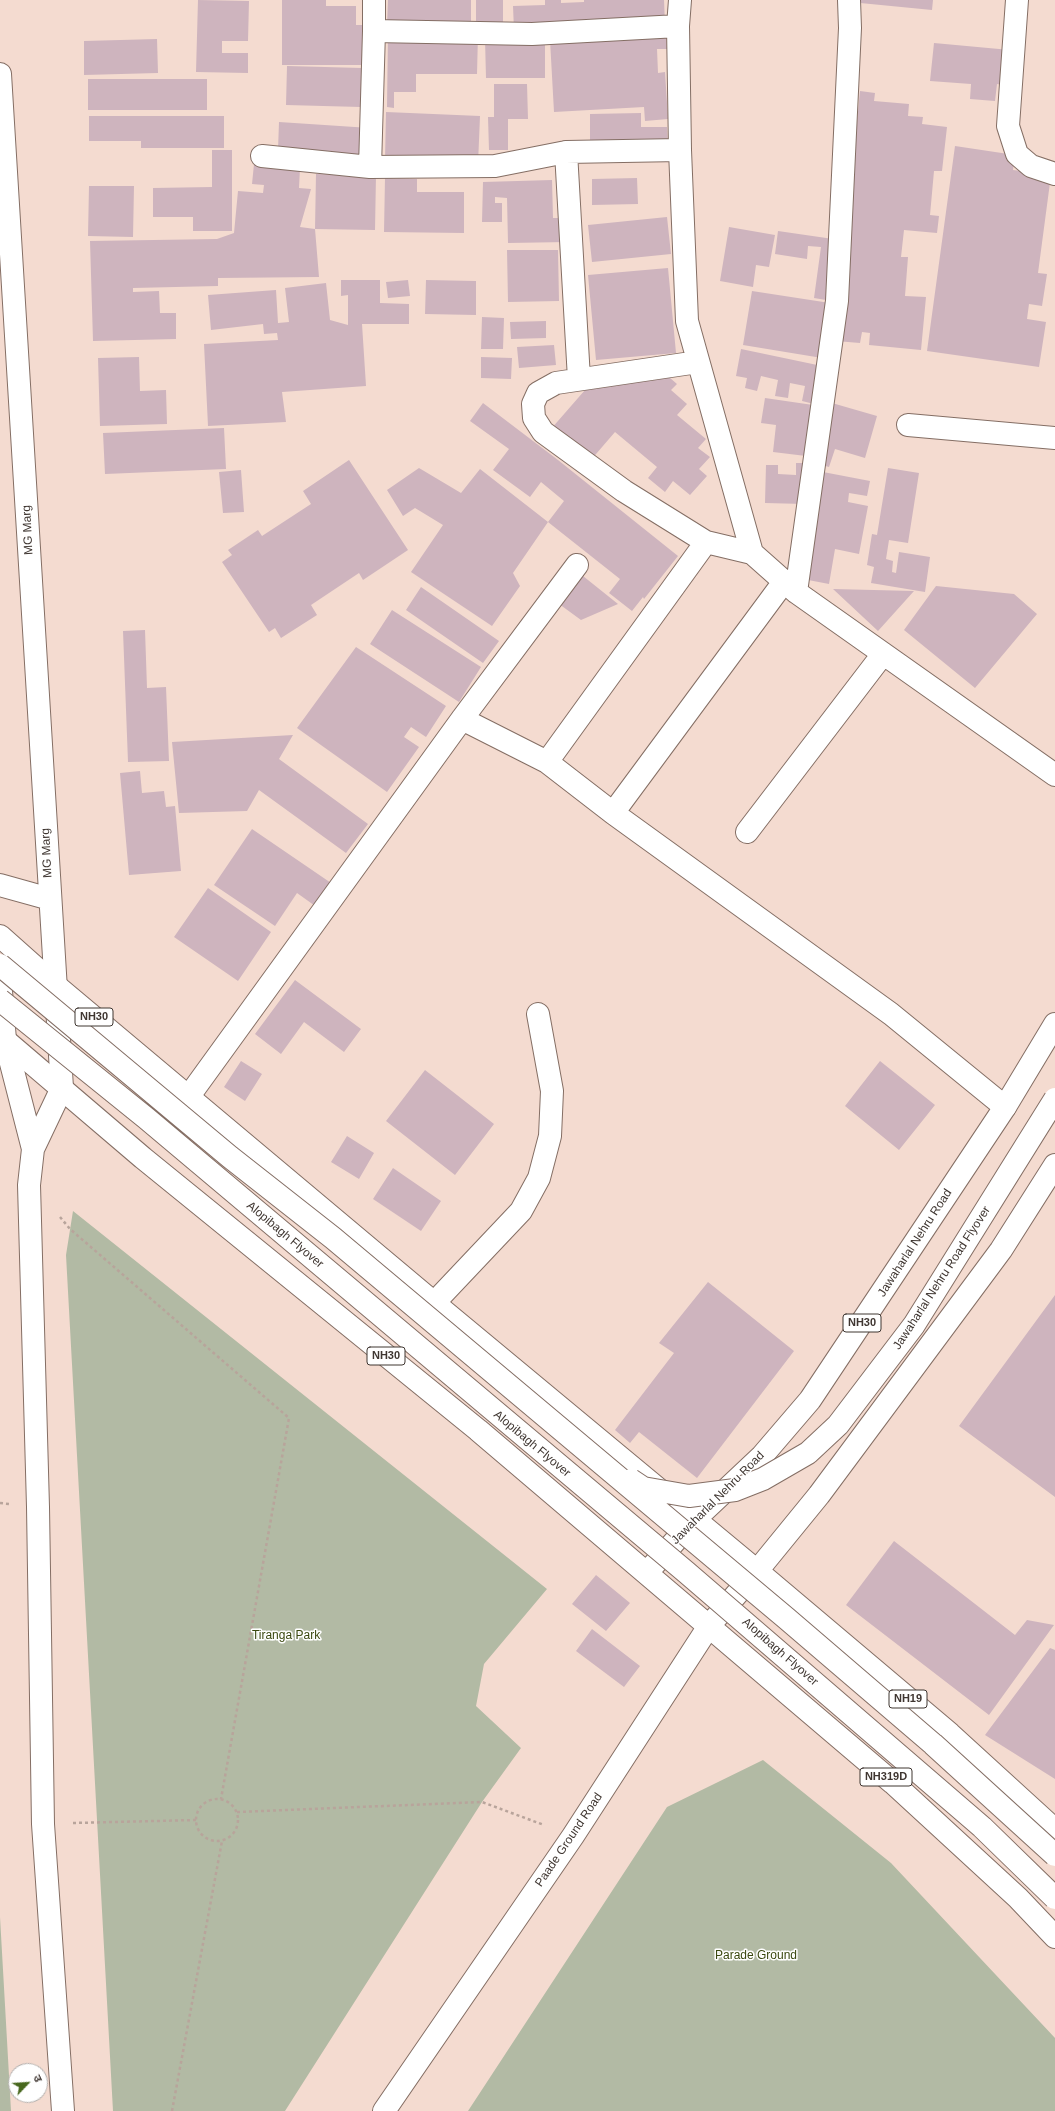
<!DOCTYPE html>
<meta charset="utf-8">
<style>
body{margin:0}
#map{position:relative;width:1055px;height:2111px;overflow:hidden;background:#f4dbd0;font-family:Helvetica,"Noto Sans Devanagari",sans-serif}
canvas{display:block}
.north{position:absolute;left:8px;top:2063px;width:40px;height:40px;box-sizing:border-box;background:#fff;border:1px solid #b2afad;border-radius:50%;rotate:65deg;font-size:11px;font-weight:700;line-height:16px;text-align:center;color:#3f3631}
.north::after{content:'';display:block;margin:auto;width:14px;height:18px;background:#47671d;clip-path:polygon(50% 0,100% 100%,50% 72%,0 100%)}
</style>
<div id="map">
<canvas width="1055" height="2111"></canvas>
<div class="north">उ</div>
</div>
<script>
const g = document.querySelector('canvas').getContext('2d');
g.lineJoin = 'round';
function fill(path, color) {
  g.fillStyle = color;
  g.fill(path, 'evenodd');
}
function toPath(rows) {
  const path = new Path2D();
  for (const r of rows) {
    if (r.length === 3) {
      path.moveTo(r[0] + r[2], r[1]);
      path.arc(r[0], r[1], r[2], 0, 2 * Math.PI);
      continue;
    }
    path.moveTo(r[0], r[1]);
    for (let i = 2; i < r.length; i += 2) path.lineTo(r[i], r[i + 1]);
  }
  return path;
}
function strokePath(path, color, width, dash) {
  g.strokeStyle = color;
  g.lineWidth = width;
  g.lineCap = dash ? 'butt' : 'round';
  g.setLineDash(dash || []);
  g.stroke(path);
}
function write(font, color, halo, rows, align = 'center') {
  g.font = font + ' Helvetica,sans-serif';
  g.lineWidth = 3;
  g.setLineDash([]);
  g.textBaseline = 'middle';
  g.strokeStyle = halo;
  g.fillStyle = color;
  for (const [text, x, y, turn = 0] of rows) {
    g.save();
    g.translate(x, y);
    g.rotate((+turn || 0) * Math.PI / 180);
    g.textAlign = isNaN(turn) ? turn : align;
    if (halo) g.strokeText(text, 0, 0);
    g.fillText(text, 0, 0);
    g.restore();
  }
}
const green = toPath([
 [73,1211,547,1589,484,1664,476,1706,521,1748,482,1802,285,2111,113,2111,66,1255],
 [763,1760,891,1863,1055,2038,1055,2111,468,2111,667,1807],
 [0,1917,11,2111,0,2111]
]);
const building = toPath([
 [198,0,249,1,248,41,222,41,222,53,248,53,248,73,196,72],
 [282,0,326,0,326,6,356,6,356,25,363,25,363,65,282,65],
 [388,0,471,0,471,27,387,25],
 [476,0,503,0,503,25,476,24],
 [545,0,561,0,561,3,584,2,584,0,664,0,665,24,514,30,513,6,545,5],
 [850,0,933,0,932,10,850,2],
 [388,32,478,34,477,74,416,74,416,92,394,92,394,108,387,107],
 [666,32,667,49,657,49,658,73,665,72,668,119,645,121,644,107,554,112,550,40],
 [545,37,545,78,486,78,485,39],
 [157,39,158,73,84,75,84,41],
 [934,43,1010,50,1007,86,997,84,995,101,970,99,971,84,930,81],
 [287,66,362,68,361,107,286,105],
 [88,79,207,79,207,110,88,110],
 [494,84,527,84,528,119,508,119,508,150,489,150,488,117,494,117],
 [860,91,875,93,874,101,909,104,908,116,923,117,922,124,947,127,942,171,934,171,930,215,939,216,937,233,904,230,901,257,908,257,905,296,926,297,921,350,869,345,870,333,862,332,860,343,836,341],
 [386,112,480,116,478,164,385,160],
 [641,113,641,127,667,127,668,145,590,146,590,114],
 [89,116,224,116,224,148,141,148,141,141,89,141],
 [279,122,370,128,369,155,278,150],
 [955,146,1015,155,1013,170,1051,175,1038,273,1047,274,1042,306,1029,304,1027,319,1046,322,1039,367,927,351],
 [212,150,232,150,232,231,193,231,193,217,153,217,153,188,212,187],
 [254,164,300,168,299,188,311,189,300,227,315,229,316,174,376,175,375,230,315,229,319,277,218,278,218,286,133,288,133,292,159,291,160,313,176,313,176,339,93,341,90,241,217,239,234,233,238,191,263,193,264,185,252,184],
 [385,178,417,179,417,192,464,192,464,233,384,232],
 [637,178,638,204,592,205,592,179],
 [552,180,553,218,566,218,567,242,508,243,507,198,495,197,495,203,502,203,502,222,482,222,483,182],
 [89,186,134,186,133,237,88,236],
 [667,217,671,254,592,262,588,225],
 [729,227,775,235,769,267,756,265,753,287,720,281],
 [778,231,840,240,832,301,814,298,821,247,808,246,807,259,775,254],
 [507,250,558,250,559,301,508,302],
 [668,268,676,353,596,360,588,275],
 [341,280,380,280,380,303,409,304,409,324,362,324,366,386,282,392,286,422,208,426,204,344,278,340,277,333,264,334,263,324,211,330,208,295,276,290,278,323,289,322,285,288,326,283,330,320,348,325,348,295,341,296],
 [408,280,410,296,388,298,386,282],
 [426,280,476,281,476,315,425,314],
 [752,291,830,303,822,358,743,345],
 [482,317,504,318,503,349,481,349],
 [546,321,546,338,511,339,510,322],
 [554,345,556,365,519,368,517,347],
 [741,349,822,366,814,404,802,401,805,386,790,383,788,398,775,396,778,380,761,376,757,391,745,388,747,378,736,376],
 [139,357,140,391,166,390,167,424,100,426,98,358],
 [481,357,512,358,511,379,481,378],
 [662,371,677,384,671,390,687,404,677,415,706,439,698,448,710,457,699,469,707,476,690,495,673,481,665,492,648,478,657,467,615,432,590,461,551,429,585,390],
 [765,398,813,405,806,456,773,452,776,425,761,423],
 [483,403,558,460,678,556,644,599,643,597,632,611,609,593,620,579,548,522,564,501,541,482,530,497,493,470,509,449,470,421],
 [832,403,877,416,865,458,835,449,829,467,815,463],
 [224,428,226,469,105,474,103,433],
 [349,460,408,550,363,580,359,573,311,605,317,615,281,638,275,628,269,632,222,562,232,555,228,550,258,530,262,536,311,504,303,491],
 [796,463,805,463,804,504,765,503,766,465,778,465,778,474,796,475],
 [419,468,461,493,480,469,548,522,513,573,520,586,492,626,411,572,443,525,415,508,403,516,387,490],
 [888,468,919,473,908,543,889,540,886,559,893,561,892,572,896,573,899,552,930,557,925,592,871,583,874,567,867,565,872,534,877,535],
 [241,470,244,512,223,513,219,472],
 [823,472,870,481,867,496,849,493,848,502,868,506,859,554,835,549,829,584,803,579],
 [578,572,618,604,581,620,555,601],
 [936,586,1014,594,1037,614,975,688,904,630],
 [421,587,499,641,483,663,406,610],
 [833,589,914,591,878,631],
 [392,610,481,667,459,702,370,644],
 [145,630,147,688,166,687,169,761,128,762,123,631],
 [356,647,446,706,426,737,411,727,404,737,419,747,387,792,297,728],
 [293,735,279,759,368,824,346,853,259,790,247,811,179,813,172,742],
 [140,771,142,793,164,791,166,807,175,806,181,871,129,875,120,773],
 [252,829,334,885,318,908,297,893,275,926,214,885],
 [208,888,271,932,238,981,174,937],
 [295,980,361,1029,344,1052,304,1022,281,1054,255,1034],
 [241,1061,262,1074,245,1101,224,1087],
 [880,1061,935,1105,899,1150,845,1106],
 [425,1070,494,1124,455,1175,386,1121],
 [347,1136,374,1153,359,1179,331,1162],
 [393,1168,441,1201,421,1231,373,1199],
 [708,1282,794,1351,697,1478,639,1432,630,1443,615,1430,674,1353,659,1343],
 [1055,1295,1055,1497,959,1426],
 [894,1541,1015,1635,1027,1620,1054,1625,989,1715,846,1605],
 [596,1575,630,1603,606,1631,572,1604],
 [592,1629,640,1666,624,1687,576,1651],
 [1050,1648,1055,1650,1055,1779,985,1735]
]);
const path = toPath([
 [60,1217,70,1229,289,1418,221,1799],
 [0,1503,9,1504],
 [217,1820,21],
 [237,1812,482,1802,544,1825],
 [73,1823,196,1820],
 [172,2111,222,1841]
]);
const street = toPath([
 [374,0,374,31,532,34,678,26],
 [680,0,678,26,680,150,687,321,752,553],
 [1017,0,1008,126,1017,154,1031,166,1055,174],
 [566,152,579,379],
 [262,156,370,167,495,166,566,152,680,150],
 [370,167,374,31],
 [698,362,556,383,538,393,533,404,534,418,543,432,624,491,706,542,752,553,796,592,1055,775],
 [908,425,1055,438],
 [796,592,837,301,850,28,849,0],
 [462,719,547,762,613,813,891,1014,1005,1107],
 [547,762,706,542],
 [613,813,783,583],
 [747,832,883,654],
 [189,1096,462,719,577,565],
 [434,1303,521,1211,539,1178,550,1136,552,1091,538,1014]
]);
const secondary = toPath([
 [0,74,62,1088,33,1149,29,1185,38,1507,43,1824,63,2111],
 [0,885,50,899],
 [0,979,5,1040,33,1149],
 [384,2111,573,1836,709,1626]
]);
const highway = toPath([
 [0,936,55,985,434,1303,757,1571,950,1734,1055,1830],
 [0,1036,143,1158,478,1430,893,1783,1018,1898,1055,1937],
 [651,1568,694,1520,762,1456,810,1400,1005,1107,1055,1024],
 [714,1620,757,1571,819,1495,1001,1250,1055,1165]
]);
const highwayBridge = toPath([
 [0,965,230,1157,333,1238,786,1618,933,1744,1055,1855],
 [0,1000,146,1118,686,1572,982,1827,1055,1898],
 [631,1480,643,1488,689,1496,735,1490,763,1479,808,1453,838,1425,914,1325,1055,1099]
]);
const shields = [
 [94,1017,38],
 [862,1323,38],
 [386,1356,38],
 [908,1699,38],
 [886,1777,52]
];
const shieldNames = [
 ["NH30",94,1017],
 ["NH30",862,1323],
 ["NH30",386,1356],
 ["NH19",908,1699],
 ["NH319D",886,1777]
];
const streetNames = [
 ["MG Marg",28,530,-93],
 ["MG Marg",47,853,-93],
 ["Alopibagh Flyover",285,1235,40],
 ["Jawaharlal Nehru Road",915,1243,-57],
 ["Jawaharlal Nehru Road Flyover",942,1278,-57],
 ["Alopibagh Flyover",532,1444,40],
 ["Jawaharlal Nehru Road",718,1498,-45],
 ["Alopibagh Flyover",780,1652,41],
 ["Paade Ground Road",569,1840,-56]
];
const parkNames = [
 ["Tiranga Park",286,1636],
 ["Parade Ground",756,1956]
];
fill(green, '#b2baa4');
fill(building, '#ceb4be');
strokePath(street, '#846e64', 24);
strokePath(secondary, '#846e64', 24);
strokePath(highway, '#846e64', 24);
strokePath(path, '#b8a49b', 2.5, [3, 3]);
strokePath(street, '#fff', 22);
strokePath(secondary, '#fff', 22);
strokePath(highway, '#fff', 22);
strokePath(highwayBridge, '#846e64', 24, []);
strokePath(highwayBridge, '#fff', 22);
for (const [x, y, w] of shields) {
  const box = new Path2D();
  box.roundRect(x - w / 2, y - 9, w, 18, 3);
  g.fillStyle = '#fff';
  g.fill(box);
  strokePath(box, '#3f3631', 1);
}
write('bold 11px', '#3f3631', null, shieldNames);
write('12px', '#3f3631', '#fff', streetNames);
write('12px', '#39470e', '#fff', parkNames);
</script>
